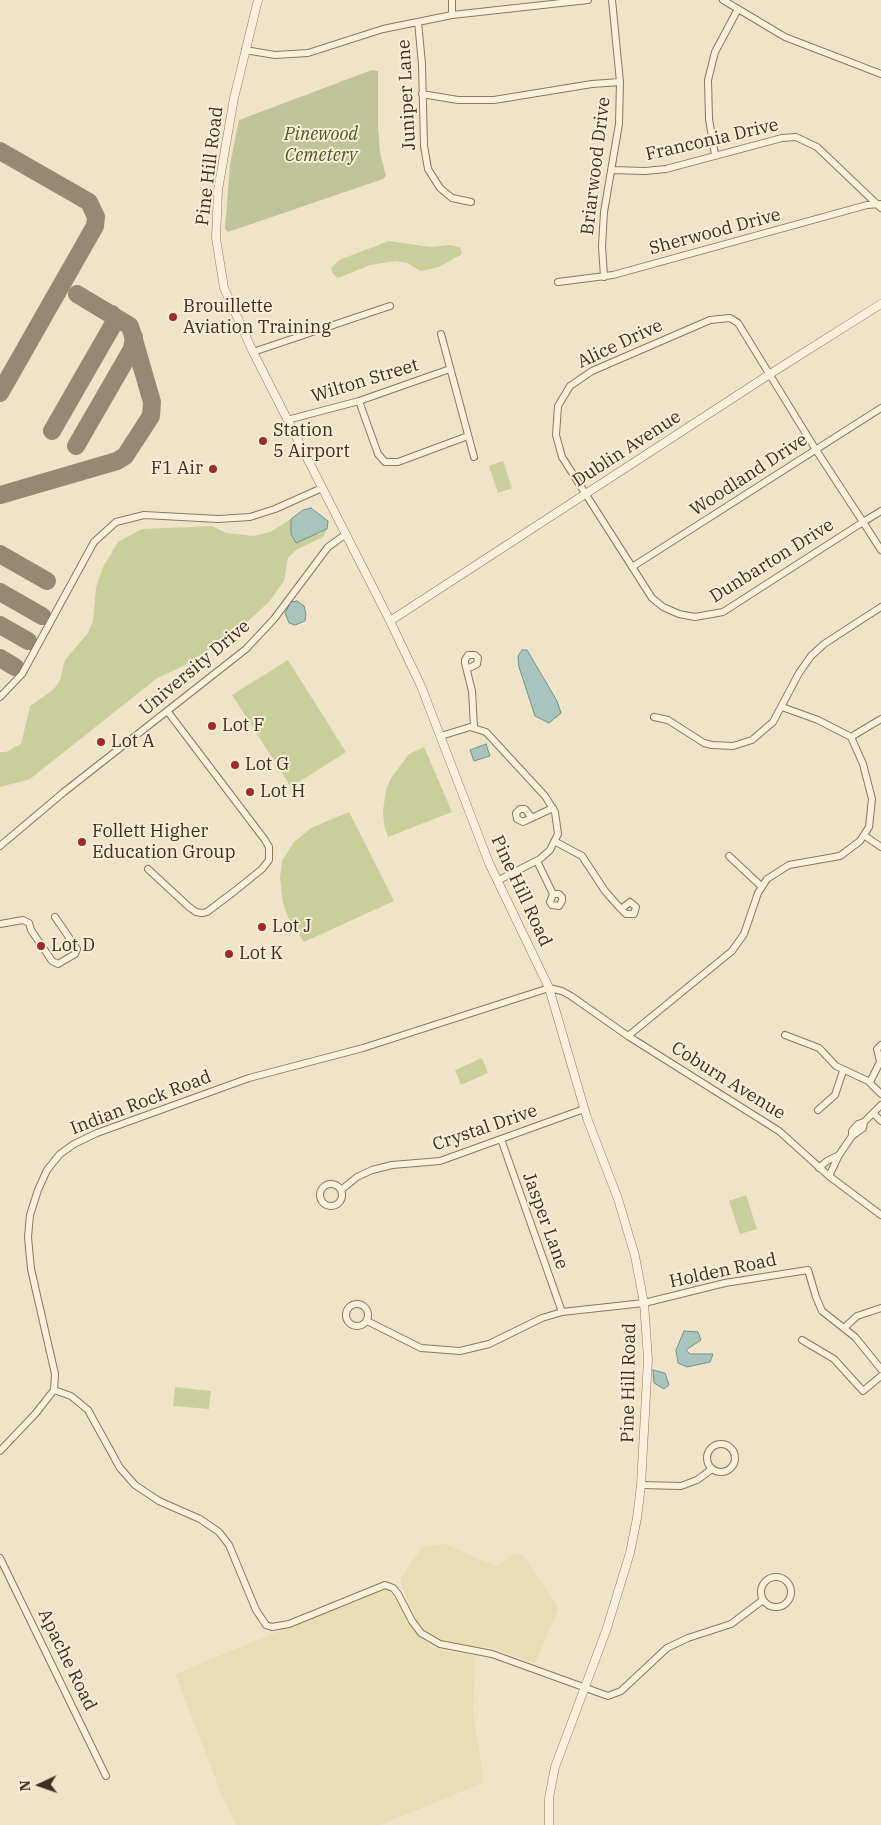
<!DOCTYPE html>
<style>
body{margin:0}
#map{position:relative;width:881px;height:1825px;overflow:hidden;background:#f0e4c8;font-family:"IBM Plex Serif",serif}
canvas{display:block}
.north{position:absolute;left:15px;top:1760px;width:50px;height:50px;-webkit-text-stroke:4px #f7eed8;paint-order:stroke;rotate:267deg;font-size:14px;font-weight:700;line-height:20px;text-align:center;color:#3d2e20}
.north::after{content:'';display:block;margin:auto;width:18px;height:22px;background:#3d2e20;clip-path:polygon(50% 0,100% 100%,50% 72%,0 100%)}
</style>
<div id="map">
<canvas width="881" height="1825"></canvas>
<div class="north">N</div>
</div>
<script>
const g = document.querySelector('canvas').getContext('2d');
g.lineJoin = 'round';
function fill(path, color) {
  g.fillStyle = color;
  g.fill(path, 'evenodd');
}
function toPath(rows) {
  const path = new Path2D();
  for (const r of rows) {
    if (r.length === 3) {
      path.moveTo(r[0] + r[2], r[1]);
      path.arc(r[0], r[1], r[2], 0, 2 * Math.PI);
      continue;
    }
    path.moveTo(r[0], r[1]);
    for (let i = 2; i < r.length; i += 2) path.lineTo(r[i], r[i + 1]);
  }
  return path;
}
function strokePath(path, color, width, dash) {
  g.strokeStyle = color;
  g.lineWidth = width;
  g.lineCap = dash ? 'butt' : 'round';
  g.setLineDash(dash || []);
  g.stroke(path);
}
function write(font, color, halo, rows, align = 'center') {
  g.font = font + ' "IBM Plex Serif",serif';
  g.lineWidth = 4;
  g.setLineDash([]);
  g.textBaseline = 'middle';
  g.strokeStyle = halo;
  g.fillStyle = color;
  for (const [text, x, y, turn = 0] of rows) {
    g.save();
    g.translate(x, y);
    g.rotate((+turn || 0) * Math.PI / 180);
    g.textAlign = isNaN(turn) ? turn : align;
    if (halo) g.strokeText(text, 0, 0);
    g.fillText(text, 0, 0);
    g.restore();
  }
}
const farmland = toPath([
 [446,1544,478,1559,498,1566,514,1554,523,1555,556,1604,558,1610,536,1661,532,1662,495,1649,450,1643,433,1636,417,1621,402,1588,401,1578,422,1547],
 [387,1590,396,1599,408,1624,430,1646,448,1652,471,1655,475,1659,473,1713,483,1774,482,1783,380,1825,236,1825,222,1796,176,1676,178,1673,375,1591]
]);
const green = toPath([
 [389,241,430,247,450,245,460,247,462,254,439,267,421,271,407,263,396,261,370,265,338,278,333,274,331,268,339,260],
 [503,461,512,488,498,493,489,466],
 [291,519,291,534,319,534,327,529,323,537,296,550,288,558,284,581,269,602,235,633,181,667,156,679,30,779,0,787,0,752,6,752,21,744,30,706,54,689,60,680,65,660,88,633,93,621,96,587,104,565,118,542,142,529,166,528,212,526,226,533,254,536,270,532],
 [288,660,346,752,291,787,232,695],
 [424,747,452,812,388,837,384,825,383,811,386,790,391,778,409,754],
 [349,812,394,901,304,942,288,917,283,904,280,878,282,861,294,842,311,828],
 [482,1058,488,1073,461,1085,455,1070],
 [746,1195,757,1229,740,1234,729,1201],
 [175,1387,211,1391,209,1409,173,1406]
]);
const cemetery = toPath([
 [372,70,378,71,378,128,380,153,386,176,383,179,228,232,225,229,230,165,239,120]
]);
const water = toPath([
 [311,508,328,521,327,529,296,543,291,534,291,519,303,510,311,508],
 [297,601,304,606,306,614,305,621,295,625,289,623,285,613,291,602,297,601],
 [522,650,527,650,557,701,561,713,549,723,535,716,519,667,518,656,522,650],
 [486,744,490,756,474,761,470,750,486,744],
 [684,1331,698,1332,701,1340,686,1350,690,1354,713,1354,710,1362,687,1367,678,1363,676,1350,684,1331],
 [653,1370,665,1373,669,1385,664,1389,654,1383,653,1370]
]);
const taxiway = toPath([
 [0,151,89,202,96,217,95,226,0,393],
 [52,431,114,323,112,314],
 [76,446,132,349,134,337],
 [0,495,117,461,125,456,151,416,152,402,130,326,77,294],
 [0,554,47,581],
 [0,592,42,616],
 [0,625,28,641],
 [0,658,15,667]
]);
const minor = toPath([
 [452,0,452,15],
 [723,0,785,37,881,74],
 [418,22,422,64,424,146,428,169,440,188,452,198,471,202],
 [245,50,275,55,308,53,383,29,452,15,588,0],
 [422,94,458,100,494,100,592,84,620,82],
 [715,155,709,119,708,80,715,52,738,9],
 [612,170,645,171,666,169,782,138,796,137,817,147,881,208],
 [604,277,602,246,604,212,619,124,620,82,612,0],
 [558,282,613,275,867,205,881,204],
 [441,334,474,457],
 [253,352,390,306],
 [359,401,378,454,385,462,398,462,468,436],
 [287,420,359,401,450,369],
 [881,511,863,522,723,612,695,617,679,614,663,607,652,598,562,457,556,435,558,406,570,386,592,371,710,320,730,318,738,323,816,450,863,522,881,550],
 [632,567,881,408],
 [467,669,477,664,478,658,475,655,468,655,465,660,465,663,472,691,474,727],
 [0,697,22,674,94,542,116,522,144,515,218,519,250,517,275,509,322,488],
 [654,717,668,720,704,743,712,745,733,746,752,740,773,722,799,673,811,656,824,644,881,607],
 [441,736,470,727,486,732,545,796,555,812,558,834,550,850,540,859,497,881],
 [851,737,881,719],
 [532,818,525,809,520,809,516,813,517,819,523,822,525,821,553,808],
 [865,836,881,847],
 [556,842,582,856,605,891,612,899,621,909,626,914,634,914,636,907,630,902,621,909],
 [0,846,64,792,246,649,274,619,328,547,346,534],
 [729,856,761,886],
 [537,861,553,894,550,902,552,905,559,906,562,901,562,897,559,894,553,894],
 [148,869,189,907,196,912,202,913,207,912,236,890,262,869,269,860,269,847,265,840,168,712],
 [0,924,23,920,29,923,31,930,52,961,58,964,75,954,77,949,55,917],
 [785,1035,819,1048,836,1066,868,1081,881,1094],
 [628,1036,732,951,744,934,758,893,767,879,789,865,840,856,860,841,869,827,872,799,863,764,851,737,818,720,782,707],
 [880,1061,877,1049,881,1045],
 [870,1082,881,1060],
 [818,1110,835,1095,843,1071],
 [873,1113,881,1121],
 [852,1136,852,1131,858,1124,864,1122,881,1105],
 [501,1139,562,1312],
 [819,1168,827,1161,839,1155],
 [829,1176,839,1155,852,1136,863,1128,864,1122],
 [331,1195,11],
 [341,1190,357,1177,372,1170,392,1165,440,1161,584,1109],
 [357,1315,11],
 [367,1321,421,1348,460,1351,489,1344,542,1318,562,1312,644,1303,725,1283,808,1270,816,1297,822,1311,855,1337,881,1369],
 [844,1328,857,1316,881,1308],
 [802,1340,834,1359,863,1391,881,1376],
 [54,1390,71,1396,88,1410,120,1468,135,1485,159,1501,200,1519,219,1532,229,1545,256,1610,266,1625,272,1627,289,1624,385,1585,393,1588,398,1594,412,1621,421,1633,440,1644,492,1654,608,1696,621,1691,667,1648,688,1638,731,1624,763,1600],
 [721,1458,14],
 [0,1451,36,1413,54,1390,55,1374,31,1269,28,1237,30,1215,38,1190,47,1170,60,1154,74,1144,97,1133,249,1078,363,1048,549,988,562,991,571,996,628,1036,779,1131,829,1176,881,1215],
 [641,1485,681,1486,697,1480,712,1469],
 [0,1558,106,1776],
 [776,1592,15]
]);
const tertiary = toPath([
 [258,0,234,98,218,190,216,238,224,288,253,352,390,621,421,686,489,863,549,988,587,1118,618,1199,635,1256,644,1303,648,1359,641,1485,637,1518,630,1553,606,1631,555,1767,549,1798,549,1825],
 [390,621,770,374,881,304]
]);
const markers = [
 [173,317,5,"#9e2a2b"],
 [263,441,5,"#9e2a2b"],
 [213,469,5,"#9e2a2b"],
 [212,726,5,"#9e2a2b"],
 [101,742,5,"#9e2a2b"],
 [235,765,5,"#9e2a2b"],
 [250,792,5,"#9e2a2b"],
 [82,842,5,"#9e2a2b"],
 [262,927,5,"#9e2a2b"],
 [41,946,5,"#9e2a2b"],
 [229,954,5,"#9e2a2b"]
];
const streetNames = [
 ["Juniper Lane",407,95,-93],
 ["Franconia Drive",712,140,-13],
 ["Pine Hill Road",210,166,-83],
 ["Briarwood Drive",596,166,-83],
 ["Sherwood Drive",715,232,-15],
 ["Alice Drive",620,344,-25],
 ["Wilton Street",365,381,-17],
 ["Dublin Avenue",627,449,-33],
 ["Woodland Drive",749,475,-33],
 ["Dunbarton Drive",772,561,-32],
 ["University Drive",195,668,-40],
 ["Pine Hill Road",521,891,65],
 ["Coburn Avenue",728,1081,32],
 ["Indian Rock Road",141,1103,-21],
 ["Crystal Drive",485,1128,-19],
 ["Jasper Lane",545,1221,70],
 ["Holden Road",723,1271,-12],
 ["Pine Hill Road",629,1383,-89],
 ["Apache Road",67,1660,64]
];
const parkNames = [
 ["Pinewood",321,135],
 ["Cemetery",321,156]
];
const poiNames = [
 ["Brouillette",183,307],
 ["Aviation Training",183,328],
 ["Station",273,431],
 ["5 Airport",273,452],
 ["F1 Air",203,469,"right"],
 ["Lot F",222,726],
 ["Lot A",111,742],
 ["Lot G",245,765],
 ["Lot H",260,792],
 ["Follett Higher",92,832],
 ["Education Group",92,853],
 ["Lot J",272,927],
 ["Lot D",51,946],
 ["Lot K",239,954]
];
fill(farmland, '#e6deb5');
fill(green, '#c9cf9b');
fill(cemetery, '#bfc49a');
fill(water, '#a9c4bc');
strokePath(water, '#6f938a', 1);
strokePath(taxiway, '#968974', 18);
strokePath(minor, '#8d765c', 8);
strokePath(tertiary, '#8d765c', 9);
strokePath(minor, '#faf1dc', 6);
strokePath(tertiary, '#faf1dc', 8);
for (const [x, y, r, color] of markers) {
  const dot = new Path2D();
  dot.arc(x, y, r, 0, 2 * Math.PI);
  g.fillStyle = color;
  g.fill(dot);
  strokePath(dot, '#f7eed8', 2);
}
write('18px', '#3d2e20', '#f7eed8', streetNames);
write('italic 18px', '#4d5a26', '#f7eed8', parkNames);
write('18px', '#3d2e20', '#f7eed8', poiNames, 'left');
</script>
